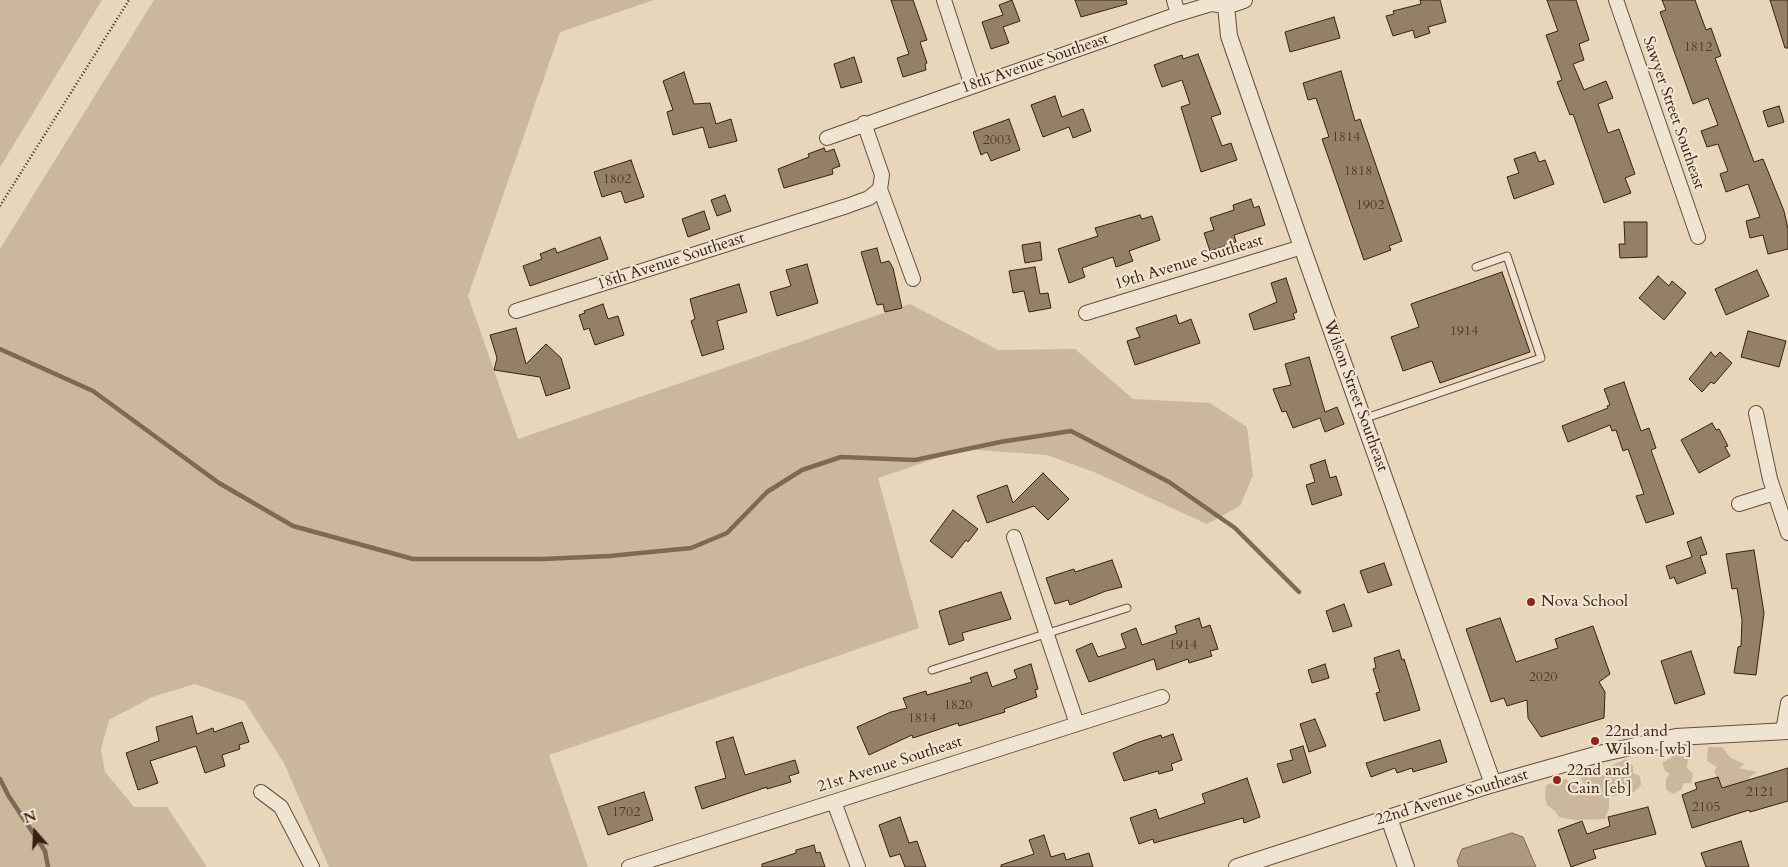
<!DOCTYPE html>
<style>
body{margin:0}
#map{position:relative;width:1788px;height:867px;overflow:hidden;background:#e7d6b9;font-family:Cardo,serif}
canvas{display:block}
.north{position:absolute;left:10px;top:807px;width:50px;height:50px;-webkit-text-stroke:4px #efe4d2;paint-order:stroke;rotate:341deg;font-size:14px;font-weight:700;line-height:20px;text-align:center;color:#3b2011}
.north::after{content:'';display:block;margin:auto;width:18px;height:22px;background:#3b2011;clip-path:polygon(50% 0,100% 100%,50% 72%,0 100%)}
</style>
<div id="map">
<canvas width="1788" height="867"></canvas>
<div class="north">N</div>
</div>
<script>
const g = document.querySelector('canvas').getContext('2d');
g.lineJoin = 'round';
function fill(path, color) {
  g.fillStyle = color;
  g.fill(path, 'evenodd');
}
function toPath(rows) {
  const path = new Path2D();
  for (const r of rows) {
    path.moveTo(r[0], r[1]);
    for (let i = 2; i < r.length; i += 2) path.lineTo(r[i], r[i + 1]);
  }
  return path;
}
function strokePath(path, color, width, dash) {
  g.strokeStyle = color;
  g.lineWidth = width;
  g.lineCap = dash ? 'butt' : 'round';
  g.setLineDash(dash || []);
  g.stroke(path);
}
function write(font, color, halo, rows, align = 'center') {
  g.font = font + ' Cardo,serif';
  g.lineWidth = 4.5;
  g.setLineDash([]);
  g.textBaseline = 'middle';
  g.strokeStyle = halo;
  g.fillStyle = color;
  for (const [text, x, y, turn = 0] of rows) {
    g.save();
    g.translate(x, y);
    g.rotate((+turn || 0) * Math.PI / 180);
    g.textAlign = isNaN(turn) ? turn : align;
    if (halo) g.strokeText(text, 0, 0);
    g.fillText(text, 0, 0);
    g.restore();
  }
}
const green = toPath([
 [0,0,102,0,0,167],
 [154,0,654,0,560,32,468,296,518,439,910,304,998,350,1075,349,1133,399,1210,403,1247,427,1253,475,1240,506,1207,524,1094,472,1047,455,964,449,878,478,919,628,549,755,588,867,329,867,284,763,244,701,195,684,152,697,109,720,101,749,105,772,134,807,167,807,207,867,0,867,0,249],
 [1708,747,1722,747,1731,758,1745,764,1739,768,1757,772,1750,776,1748,789,1729,803,1714,771,1717,767,1707,761],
 [1680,752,1688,759,1687,768,1693,774,1691,783,1684,783,1681,790,1673,794,1666,789,1666,778,1670,774,1665,771,1662,763],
 [1626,759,1633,766,1633,773,1640,776,1641,785,1634,792,1609,797,1609,808,1605,819,1575,820,1559,817,1555,811,1547,805,1545,796,1546,785,1566,779,1575,786,1585,785,1580,777,1590,774,1599,778,1613,765]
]);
const water = toPath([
 [1512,833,1523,837,1536,867,1459,867,1457,861,1462,849,1512,833]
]);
const stream = toPath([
 [0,349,93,391,219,483,293,526,413,559,543,559,610,556,691,548,727,533,767,492,802,470,841,457,915,460,1000,442,1071,431,1169,482,1235,528,1299,592],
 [0,779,8,795,45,851,48,867]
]);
const building = toPath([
 [891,0,913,0,927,40,920,42,927,63,925,64,926,70,903,77,897,58,909,54,891,0],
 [1012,0,1020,21,1003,27,1009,43,991,49,982,22,1003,15,999,5,1012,0],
 [1075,0,1126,0,1127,4,1081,17,1075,0],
 [1420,0,1440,0,1446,22,1428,27,1430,33,1415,38,1413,30,1393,36,1386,16,1394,14,1393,11,1421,4,1420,0],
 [1547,0,1576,0,1589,40,1579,44,1584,60,1573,64,1584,90,1606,81,1613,98,1598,104,1608,133,1619,129,1635,174,1625,178,1631,193,1604,203,1573,114,1570,115,1557,82,1562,80,1546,35,1558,31,1547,0],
 [1662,0,1695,0,1706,30,1711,28,1721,56,1715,58,1754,162,1763,159,1784,211,1788,229,1788,249,1768,254,1763,235,1750,238,1746,221,1760,217,1748,184,1726,192,1720,174,1728,171,1718,144,1707,147,1701,131,1718,125,1708,98,1693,104,1660,12,1666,10,1662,0],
 [1770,0,1788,0,1788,48,1785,48,1770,0],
 [1334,17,1340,38,1290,52,1285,32,1334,17],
 [1198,54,1221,114,1211,117,1222,146,1231,143,1237,160,1201,172,1181,107,1190,104,1182,80,1162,87,1154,65,1182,55,1183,59,1198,54],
 [854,57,862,82,841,88,834,64,854,57],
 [1341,71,1355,121,1360,119,1402,241,1389,246,1391,250,1364,260,1322,139,1329,137,1316,98,1308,100,1303,83,1341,71],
 [684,72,694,104,710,103,716,124,731,119,737,141,709,148,703,127,673,135,667,112,673,110,663,81,684,72],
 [1055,96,1062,117,1083,109,1091,131,1073,138,1069,127,1043,137,1031,105,1055,96],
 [1779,106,1784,122,1768,127,1763,111,1779,106],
 [1009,119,1020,150,991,161,987,152,981,155,973,132,1009,119],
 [824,148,826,152,834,149,840,166,832,169,833,174,784,188,778,169,809,157,808,154,824,148],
 [1535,152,1539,162,1545,160,1554,184,1514,199,1507,177,1519,173,1514,159,1535,152],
 [631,160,644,197,625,203,621,191,602,197,594,172,631,160],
 [725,195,731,211,717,216,711,200,725,195],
 [1251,199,1254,208,1259,206,1265,225,1234,235,1236,242,1210,251,1204,233,1214,230,1210,218,1234,210,1233,205,1251,199],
 [704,211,710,229,688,237,682,219,704,211],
 [1140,215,1142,219,1152,216,1160,240,1129,251,1133,261,1116,267,1113,257,1082,268,1085,277,1069,283,1058,249,1098,236,1095,228,1140,215],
 [1624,222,1647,222,1647,257,1620,258,1619,244,1625,244,1624,222],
 [600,237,608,259,530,286,523,266,542,259,540,254,555,248,557,253,600,237],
 [1040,242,1042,260,1025,263,1022,245,1040,242],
 [877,248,881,263,889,261,893,268,902,308,885,312,883,304,877,305,861,252,877,248],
 [807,264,818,303,777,316,770,292,791,286,786,270,807,264],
 [1035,267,1040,294,1048,293,1051,308,1029,312,1024,291,1013,293,1009,271,1035,267],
 [1757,270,1769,296,1726,315,1715,289,1757,270],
 [1502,272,1530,352,1440,383,1432,361,1403,371,1391,337,1419,327,1411,304,1502,272],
 [1658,276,1669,286,1672,281,1686,293,1664,320,1639,298,1658,276],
 [1286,278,1297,312,1293,314,1295,319,1254,330,1249,314,1277,302,1271,283,1286,278],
 [739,284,747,312,717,321,724,349,702,356,691,321,695,319,690,299,739,284],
 [603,304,608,319,618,316,624,335,595,345,589,328,584,330,579,315,585,313,584,311,603,304],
 [1176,315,1179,324,1191,319,1200,343,1135,365,1127,341,1140,337,1136,328,1176,315],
 [516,328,526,364,546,344,561,358,570,388,546,396,540,377,494,370,497,358,490,335,516,328],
 [1748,331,1786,341,1779,367,1741,357,1748,331],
 [1711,352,1715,357,1720,352,1732,363,1714,384,1711,382,1702,392,1689,379,1711,352],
 [1309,357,1325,412,1337,407,1344,424,1325,432,1320,418,1293,428,1286,411,1282,412,1273,389,1291,385,1285,364,1309,357],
 [1624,382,1641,431,1649,428,1656,448,1651,450,1674,514,1646,523,1636,496,1644,494,1628,449,1623,451,1616,430,1612,431,1610,425,1568,442,1562,426,1608,408,1607,406,1610,405,1604,389,1624,382],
 [1712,423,1716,430,1719,429,1728,446,1725,447,1730,456,1699,473,1681,440,1712,423],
 [1325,460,1330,478,1336,476,1342,495,1312,505,1306,485,1315,482,1310,465,1325,460],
 [1043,473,1069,499,1048,520,1034,506,987,523,977,496,1007,485,1013,503,1043,473],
 [953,510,978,529,968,542,966,540,952,558,930,541,953,510],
 [1701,537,1707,554,1700,556,1706,573,1677,584,1674,577,1670,579,1666,566,1692,557,1687,542,1701,537],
 [1754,550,1764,613,1756,675,1734,673,1738,647,1741,646,1742,620,1737,588,1732,589,1726,554,1754,550],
 [1112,560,1122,587,1106,591,1070,605,1068,600,1055,604,1046,578,1074,569,1075,572,1112,560],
 [1384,563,1392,585,1368,593,1360,571,1384,563],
 [1001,592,1011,619,962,633,964,640,949,645,939,611,1001,592],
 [1344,604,1352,626,1333,632,1326,611,1344,604],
 [1199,618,1202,628,1210,625,1218,649,1210,651,1212,656,1189,663,1188,659,1157,670,1154,659,1089,682,1076,650,1092,643,1098,657,1126,648,1121,634,1136,628,1142,645,1177,633,1175,626,1199,618],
 [1500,618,1516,662,1558,648,1555,639,1593,626,1610,674,1599,682,1605,692,1604,718,1541,737,1528,718,1527,700,1507,706,1504,698,1491,702,1466,629,1500,618],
 [1399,650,1402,660,1404,659,1420,710,1384,721,1376,693,1380,692,1373,669,1376,668,1374,658,1399,650],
 [1691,651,1705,694,1675,704,1661,661,1691,651],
 [1031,664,1038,689,1035,690,1037,697,1004,709,1005,712,959,726,958,723,913,738,912,735,869,755,857,727,891,712,907,708,903,698,926,691,927,695,972,682,970,678,987,672,992,687,1017,678,1014,670,1031,664],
 [1325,664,1329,678,1312,683,1308,670,1325,664],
 [192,716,197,734,213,728,214,732,242,722,249,742,239,745,240,749,222,755,225,766,205,773,196,746,150,761,158,783,138,790,126,753,159,741,156,727,192,716],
 [1315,719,1326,746,1309,752,1300,724,1315,719],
 [1173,734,1182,760,1171,764,1173,770,1159,774,1158,771,1124,781,1113,753,1139,742,1161,735,1162,738,1173,734],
 [733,737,745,775,795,760,799,773,789,776,791,782,767,789,767,787,702,809,695,787,726,778,716,742,733,737],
 [1440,740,1447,762,1413,772,1412,768,1397,773,1395,768,1371,777,1366,763,1440,740],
 [1303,746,1311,773,1283,783,1277,764,1293,760,1290,750,1303,746],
 [1788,768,1788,801,1750,812,1749,810,1692,828,1682,795,1697,789,1695,783,1718,777,1722,788,1788,768],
 [1247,778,1260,817,1244,823,1243,818,1154,843,1153,839,1139,844,1130,818,1156,809,1159,819,1205,803,1202,794,1247,778],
 [644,792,653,820,608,835,598,807,644,792],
 [1648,807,1656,834,1593,850,1596,858,1571,867,1558,830,1582,821,1587,834,1610,826,1608,817,1648,807],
 [900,817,909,843,917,841,926,867,905,867,900,854,890,857,879,825,900,817],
 [1044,835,1051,857,1064,853,1066,860,1089,853,1093,867,1001,867,1001,865,1034,854,1029,840,1044,835],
 [1741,841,1749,867,1706,867,1701,853,1741,841],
 [814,845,816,853,820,852,825,867,762,867,762,864,796,853,796,850,814,845]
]);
const path = toPath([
 [0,206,129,0]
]);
const service = toPath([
 [1363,419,1541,358,1507,256,1476,267],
 [932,670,1127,608]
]);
const minor = toPath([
 [944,0,972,86],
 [1174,0,1178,14],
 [1616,0,1698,237],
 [864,123,882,175,880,189,913,279],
 [827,138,1178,14,1211,4,1226,6],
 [516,311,847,206,869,198,880,189],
 [1086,313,1302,247],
 [1756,413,1770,479,1788,533],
 [1739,504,1774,493],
 [1014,537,1077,724],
 [1783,731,1788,703],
 [261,792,281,807,312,867],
 [834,802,858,867],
 [629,867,1162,697]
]);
const tertiary = toPath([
 [1244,0,1226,6,1229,36,1302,247,1493,784],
 [1389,818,1406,867],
 [1237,867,1493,784,1599,754,1676,737,1788,731]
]);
const markers = [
 [1531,602,5,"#8f2418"],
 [1595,741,5,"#8f2418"],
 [1557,780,5,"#8f2418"]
];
const numberNames = [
 ["1812",1698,48],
 ["1814",1346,138],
 ["2003",997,141],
 ["1818",1358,172],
 ["1802",617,180],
 ["1902",1370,206],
 ["1914",1464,332],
 ["1914",1183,646],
 ["2020",1543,678],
 ["1820",958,706],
 ["1814",922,719],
 ["2121",1760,793],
 ["2105",1706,808],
 ["1702",626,813]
];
const streetNames = [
 ["18th Avenue Southeast",1035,64,-19],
 ["Sawyer Street Southeast",1673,113,71],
 ["18th Avenue Southeast",671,262,-18],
 ["19th Avenue Southeast",1189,263,-17],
 ["Wilson Street Southeast",1355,396,70],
 ["21st Avenue Southeast",890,765,-18],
 ["22nd Avenue Southeast",1452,798,-17]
];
const poiNames = [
 ["Nova School",1541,602],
 ["22nd and",1605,732],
 ["Wilson [wb]",1605,750],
 ["22nd and",1567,771],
 ["Cain [eb]",1567,789]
];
fill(green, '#cab79c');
fill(water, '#ad9880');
strokePath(water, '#7f6854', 1);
strokePath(stream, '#7f6854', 4.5);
fill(building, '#947f68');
strokePath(building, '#3b2011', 1);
strokePath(service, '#664e3b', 9);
strokePath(minor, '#664e3b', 16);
strokePath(tertiary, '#664e3b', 18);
strokePath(path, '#3b2011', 2.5, [1, 2.5]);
strokePath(service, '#efe4d2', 7);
strokePath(minor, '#efe4d2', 14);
strokePath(tertiary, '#efe4d2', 16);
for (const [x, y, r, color] of markers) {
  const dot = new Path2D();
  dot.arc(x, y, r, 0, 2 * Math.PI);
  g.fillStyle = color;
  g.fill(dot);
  strokePath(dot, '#efe4d2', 2);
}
write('14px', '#513827', null, numberNames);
write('16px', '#3b2011', '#efe4d2', streetNames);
write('16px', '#3b2011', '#efe4d2', poiNames, 'left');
</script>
